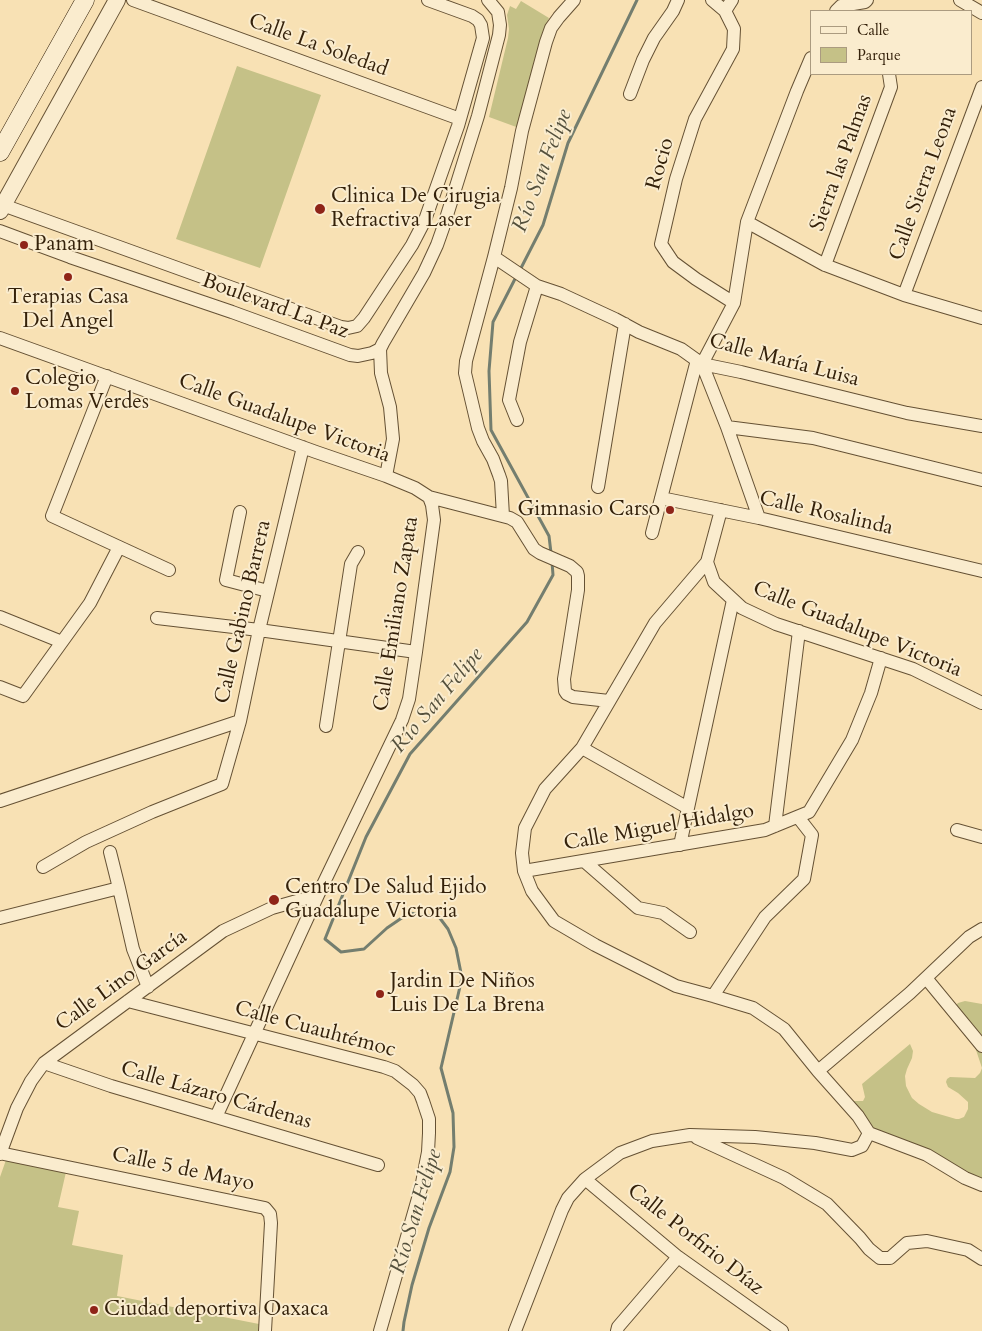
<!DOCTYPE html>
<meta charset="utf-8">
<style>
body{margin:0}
#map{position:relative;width:982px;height:1331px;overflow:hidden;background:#f8e1b4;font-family:Cardo,serif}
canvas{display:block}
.legend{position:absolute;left:810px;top:10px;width:162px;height:65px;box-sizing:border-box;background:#faecce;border:1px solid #ab9b80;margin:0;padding:6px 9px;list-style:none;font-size:15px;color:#34210a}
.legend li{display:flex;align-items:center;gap:10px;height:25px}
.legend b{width:25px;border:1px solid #ab9b80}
</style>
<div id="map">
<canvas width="982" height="1331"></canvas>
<ul class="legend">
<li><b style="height:6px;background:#faecce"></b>Calle</li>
<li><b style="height:14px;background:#c5c187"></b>Parque</li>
</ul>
</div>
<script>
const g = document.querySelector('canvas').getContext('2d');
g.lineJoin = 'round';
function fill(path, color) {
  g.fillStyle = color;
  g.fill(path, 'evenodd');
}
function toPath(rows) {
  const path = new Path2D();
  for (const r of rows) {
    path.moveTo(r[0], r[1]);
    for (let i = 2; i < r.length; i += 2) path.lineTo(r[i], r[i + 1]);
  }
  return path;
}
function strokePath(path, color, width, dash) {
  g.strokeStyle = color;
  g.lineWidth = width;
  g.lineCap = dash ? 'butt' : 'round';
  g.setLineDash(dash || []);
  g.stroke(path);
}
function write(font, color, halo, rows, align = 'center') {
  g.font = font + ' Cardo,serif';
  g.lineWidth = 4;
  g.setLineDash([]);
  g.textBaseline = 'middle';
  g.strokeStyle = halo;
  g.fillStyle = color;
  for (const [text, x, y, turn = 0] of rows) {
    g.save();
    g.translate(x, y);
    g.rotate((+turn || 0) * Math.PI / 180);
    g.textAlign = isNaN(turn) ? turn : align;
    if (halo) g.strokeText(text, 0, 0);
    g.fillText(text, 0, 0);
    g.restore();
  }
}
const green = toPath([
 [521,1,549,18,544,30,534,61,519,128,489,117,508,38,509,29,507,15,510,6,516,9],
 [237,66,321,95,260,268,176,239],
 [965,1001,982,1004,982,1186,906,1148,864,1122,853,1101,863,1101,865,1097,862,1084,910,1044,913,1051,912,1058,907,1069,905,1076,906,1086,912,1098,919,1104,932,1112,956,1119,959,1119,964,1117,968,1109,968,1102,958,1093,948,1087,946,1082,947,1079,950,1077,975,1078,980,1073,982,1068,974,1044,954,1007,958,1003],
 [6,1160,66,1172,58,1207,79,1211,72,1245,123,1255,117,1296,259,1324,258,1331,0,1331,0,1177]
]);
const stream = toPath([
 [520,270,543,225,568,143,637,0],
 [517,275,493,322,489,371,491,430,549,536,551,553],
 [403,1331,404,1322,412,1285,429,1228,450,1172,454,1147,453,1113,441,1068,462,978,456,948,448,929,439,917,409,913,387,928,364,949,341,952,325,939,366,837,410,754,527,622,553,575,552,562]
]);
const minor = toPath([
 [133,0,460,119],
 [712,0,725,11,734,29,733,49,695,119,676,179,661,244,673,262,696,279,734,303],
 [960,0,982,13],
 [725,11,732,0],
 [836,11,841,6,865,2,867,0],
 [630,94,643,60,654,38,673,11,678,0],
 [0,204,341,327,348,328,357,326,364,318,412,245,425,220,458,126,483,38,481,25,478,20,472,16,428,0],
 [747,222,825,265,904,295,982,318],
 [0,231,70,257,232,312,350,355,358,356,372,353,380,349,383,343,424,273,437,245,443,228,478,116,499,35,500,25,498,12,488,0],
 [494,257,537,286,561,294,615,319,639,332,681,349,702,364,741,372,907,413,982,426],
 [825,265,891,87,889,74],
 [904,295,982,87],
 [0,338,316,452,386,476,415,488,429,497,510,518,517,522,534,549,540,553,570,566,577,572,578,576,578,590,564,679,565,691,567,694,573,697,609,701],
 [380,349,381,373,390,407,393,439,386,476],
 [107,376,52,516,169,570],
 [517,420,509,400,520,342,537,286],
 [727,427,813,438,982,480],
 [598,487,625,324],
 [661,498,759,518,982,571],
 [240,512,226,580,268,591],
 [503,516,501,481,499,475,493,459,483,441,478,428,465,373,466,361,494,257,511,188,522,131,546,42,551,28,559,17,574,0],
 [759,518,727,427,702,364,734,303,747,222,797,91,811,58],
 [652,533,697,360],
 [707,562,714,582,742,608,776,624,913,669,982,703],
 [0,617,62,642],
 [157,618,259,630,416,652],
 [0,687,23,696,90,603,119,547],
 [326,726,351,564,358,552],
 [582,748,688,808],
 [0,801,240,721],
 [775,826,799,631],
 [957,830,982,837],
 [680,845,733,600],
 [110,852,119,888,133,949,148,987],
 [584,861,638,908,663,913,690,932],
 [43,867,86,842,152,812,222,784,240,721,259,630,303,447],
 [524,871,765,830,809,812,852,740,871,693,881,658],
 [0,918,119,888],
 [926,978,982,1046],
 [713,996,765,917,804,879,812,835,798,817],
 [128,1001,384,1067,395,1071,413,1085,420,1093,423,1101,429,1119,429,1133,428,1152,421,1188,380,1331],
 [44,1063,111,1086,378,1165],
 [818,1071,910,993,969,937,982,929],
 [216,1117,318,895,402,720,409,699,416,652,434,520,432,505,429,497],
 [869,1133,927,1155,965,1178,982,1185],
 [697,1138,784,1178,827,1204,860,1238,869,1249,880,1258,890,1258,907,1243,927,1241,968,1250,982,1259],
 [0,1153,265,1208,270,1214,271,1223,265,1331],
 [0,1154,17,1108,31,1081,44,1063,223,931,272,908,318,895],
 [585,1179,678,1257,782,1331],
 [515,1331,562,1210,568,1198,585,1179,620,1153,652,1141,690,1135,755,1137,815,1143,852,1150,862,1146,869,1133,858,1116,818,1071,784,1029,753,1008,713,996,676,986,595,945,554,921,532,891,524,871,522,853,525,828,545,789,582,748,655,623,707,562,721,510],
 [617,1331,618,1327,678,1257]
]);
const tertiary = toPath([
 [0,211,117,0]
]);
const secondary = toPath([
 [0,152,85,0]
]);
const markers = [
 [320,209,6,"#8f2418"],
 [24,245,5,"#8f2418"],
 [68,277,5,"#8f2418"],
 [15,391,5,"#8f2418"],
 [670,510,5,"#8f2418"],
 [274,900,6,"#8f2418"],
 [380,994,5,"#8f2418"],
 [94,1310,5,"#8f2418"]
];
const streetNames = [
 ["Calle La Soledad",318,46,20],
 ["Sierra las Palmas",842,163,-70],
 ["Rocio",661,164,-74],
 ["Calle Sierra Leona",924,184,-70],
 ["Boulevard La Paz",275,307,20],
 ["Calle María Luisa",784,361,15],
 ["Calle Guadalupe Victoria",284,419,20],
 ["Calle Rosalinda",826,514,13],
 ["Calle Gabino Barrera",244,612,-77],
 ["Calle Emiliano Zapata",397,614,-81],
 ["Calle Guadalupe Victoria",857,630,22],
 ["Calle Miguel Hidalgo",659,828,-10],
 ["Calle Lino García",122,981,-36],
 ["Calle Cuauhtémoc",315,1030,15],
 ["Calle Lázaro Cárdenas",216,1096,16],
 ["Calle 5 de Mayo",183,1170,12],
 ["Calle Porfirio Díaz",695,1240,38]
];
const poiNames = [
 ["Clinica De Cirugia",331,197],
 ["Refractiva Laser",331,221],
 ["Panam",34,245],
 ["Terapias Casa",68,298,"center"],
 ["Del Angel",68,322,"center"],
 ["Colegio",25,379],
 ["Lomas Verdes",25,403],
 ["Gimnasio Carso",660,510,"right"],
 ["Centro De Salud Ejido",285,888],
 ["Guadalupe Victoria",285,912],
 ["Jardin De Niños",390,982],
 ["Luis De La Brena",390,1006],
 ["Ciudad deportiva Oaxaca",104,1310]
];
const waterNames = [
 ["Río San Felipe",543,171,-69],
 ["Río San Felipe",438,701,-50],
 ["Río San Felipe",417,1212,-73]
];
fill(green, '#c5c187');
strokePath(stream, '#747e6f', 3);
strokePath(minor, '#655134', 14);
strokePath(tertiary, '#655134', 18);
strokePath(secondary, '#34210a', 19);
strokePath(minor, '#faecce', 12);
strokePath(tertiary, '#faecce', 16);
strokePath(secondary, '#faecce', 18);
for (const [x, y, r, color] of markers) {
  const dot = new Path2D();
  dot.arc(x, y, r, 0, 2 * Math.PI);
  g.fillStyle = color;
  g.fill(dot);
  strokePath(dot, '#faecce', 2);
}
write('21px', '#34210a', '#faecce', streetNames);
write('21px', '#34210a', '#faecce', poiNames, 'left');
write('italic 22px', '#54503c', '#faecce', waterNames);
</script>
